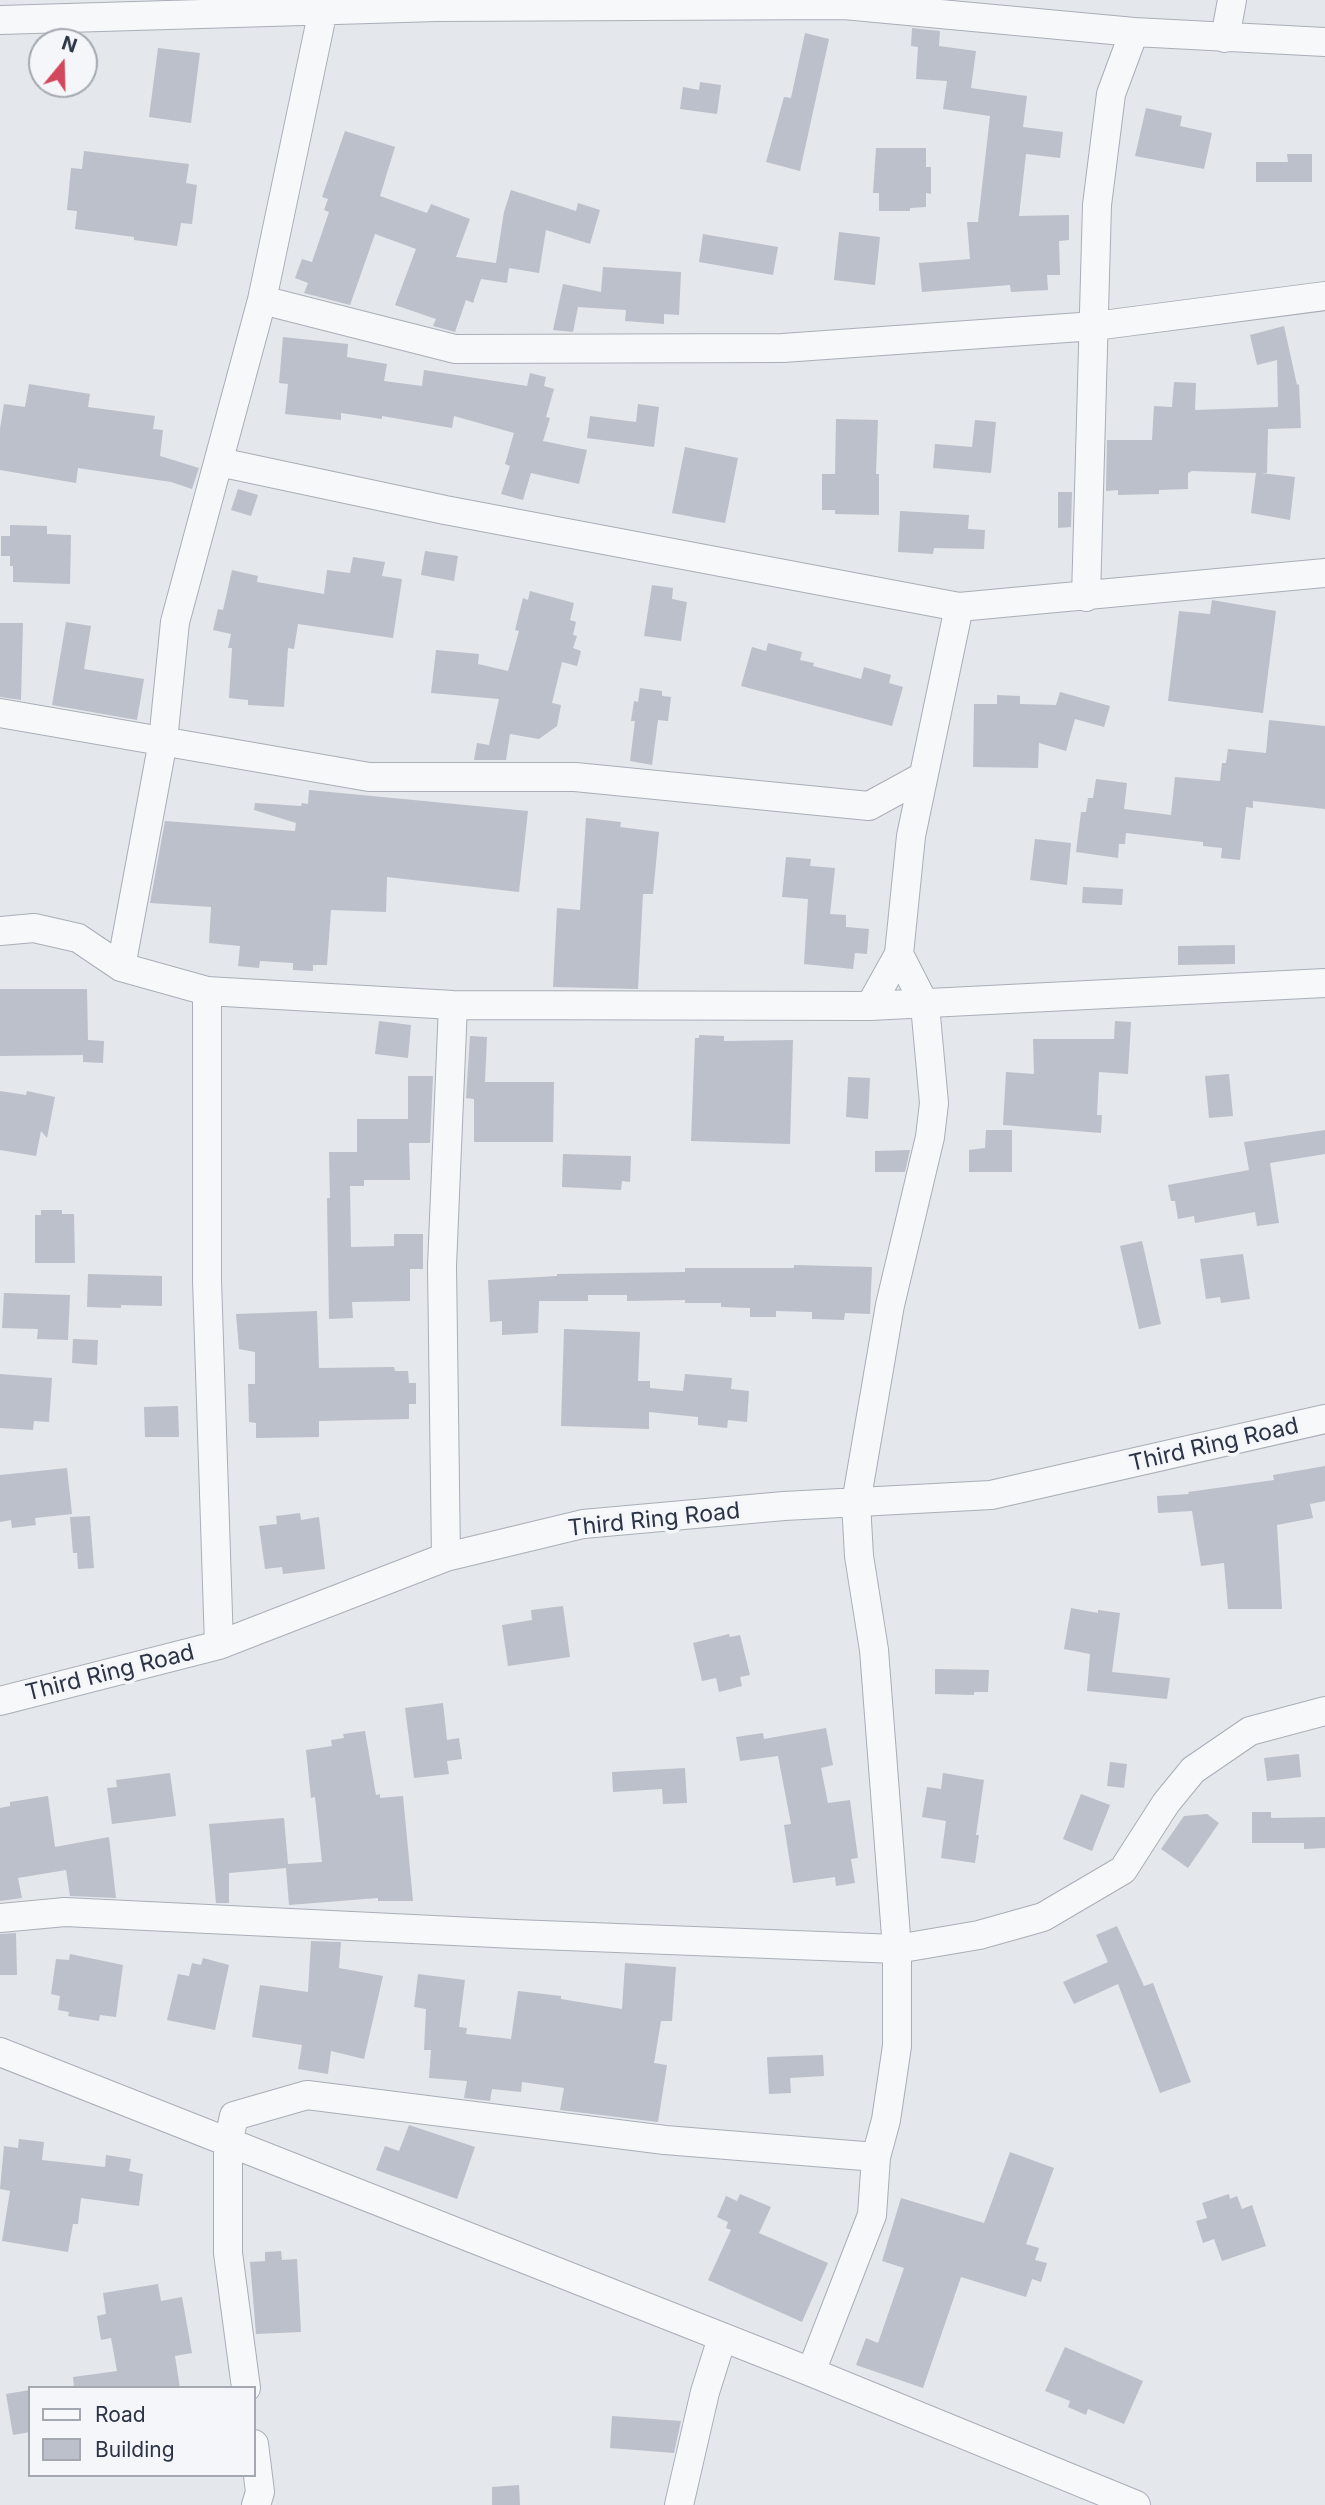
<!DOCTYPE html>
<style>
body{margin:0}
#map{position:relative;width:1325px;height:2505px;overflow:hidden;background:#e4e7ec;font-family:Inter,sans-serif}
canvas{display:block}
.legend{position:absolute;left:28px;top:2386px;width:228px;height:91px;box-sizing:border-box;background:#f4f6f9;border:2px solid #a4a8b1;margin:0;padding:9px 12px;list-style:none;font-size:21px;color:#2b3445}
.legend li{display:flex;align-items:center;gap:14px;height:35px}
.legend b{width:35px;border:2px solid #a4a8b1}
.north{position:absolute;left:28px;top:28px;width:70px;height:70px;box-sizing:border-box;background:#f4f6f9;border:2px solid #a4a8b1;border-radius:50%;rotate:19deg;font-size:19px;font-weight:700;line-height:28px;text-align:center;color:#2b3445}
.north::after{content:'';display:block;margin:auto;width:24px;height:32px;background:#d1495b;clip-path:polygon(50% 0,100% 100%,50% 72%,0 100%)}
</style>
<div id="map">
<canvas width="1325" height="2505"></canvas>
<ul class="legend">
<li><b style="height:9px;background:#f7f8fa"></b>Road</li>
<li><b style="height:19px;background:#bbc0ca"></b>Building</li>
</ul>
<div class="north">N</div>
</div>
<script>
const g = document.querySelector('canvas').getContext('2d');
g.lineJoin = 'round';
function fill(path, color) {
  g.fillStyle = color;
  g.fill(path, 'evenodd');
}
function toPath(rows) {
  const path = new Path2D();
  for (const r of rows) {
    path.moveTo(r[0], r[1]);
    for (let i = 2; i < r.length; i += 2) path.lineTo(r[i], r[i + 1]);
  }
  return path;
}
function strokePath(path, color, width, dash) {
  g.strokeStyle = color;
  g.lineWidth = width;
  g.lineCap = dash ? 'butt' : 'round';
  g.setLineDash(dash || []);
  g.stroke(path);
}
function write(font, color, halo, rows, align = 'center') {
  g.font = font + ' Inter,sans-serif';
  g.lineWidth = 7;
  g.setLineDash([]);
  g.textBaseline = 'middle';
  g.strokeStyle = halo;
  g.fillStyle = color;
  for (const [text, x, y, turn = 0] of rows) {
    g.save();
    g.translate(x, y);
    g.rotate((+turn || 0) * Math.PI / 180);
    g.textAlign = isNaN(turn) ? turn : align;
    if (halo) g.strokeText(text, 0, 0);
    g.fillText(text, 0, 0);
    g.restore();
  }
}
const building = toPath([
 [912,28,940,31,939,46,976,51,971,88,1027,96,1023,127,1063,132,1060,158,1026,154,1019,216,1069,215,1069,240,1059,241,1060,275,1047,275,1048,290,1011,292,1010,285,922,292,919,263,970,259,967,222,978,222,990,116,943,109,947,81,916,79,918,47,911,46],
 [805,33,829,39,800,171,766,162,784,97,791,98],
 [158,48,200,53,191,123,149,117],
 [700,82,721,85,717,114,680,109,683,87,699,90],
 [1146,108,1182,116,1180,126,1212,133,1204,169,1135,156],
 [345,131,395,147,380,196,427,213,431,204,470,219,456,257,496,263,504,212,511,190,576,211,578,203,600,210,590,244,546,230,539,273,509,268,507,283,481,279,473,303,466,300,455,332,433,326,436,319,395,305,416,249,375,234,350,305,304,293,308,283,295,278,302,259,312,262,329,212,324,210,328,199,322,197],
 [876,148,926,148,926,167,931,167,931,194,926,193,926,207,910,208,910,211,879,211,879,193,873,193],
 [84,151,189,164,186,183,197,185,192,224,181,223,177,246,134,240,134,237,75,229,77,211,67,210,71,168,82,169],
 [1287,154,1312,154,1312,182,1256,182,1256,162,1288,162],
 [839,232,880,237,875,285,834,280],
 [703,234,778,247,773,275,699,262],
 [603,267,681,272,679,315,664,314,664,324,625,321,626,310,578,307,573,332,553,330,563,284,601,292],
 [1284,326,1297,385,1299,384,1301,428,1268,429,1267,473,1261,473,1295,477,1290,520,1251,513,1256,473,1192,471,1188,473,1188,489,1159,490,1159,494,1118,495,1118,490,1106,491,1107,440,1152,440,1154,406,1172,407,1174,382,1196,383,1195,410,1278,407,1277,360,1257,365,1250,335],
 [283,337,348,344,347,357,387,364,384,381,422,386,424,370,527,386,530,373,546,377,544,386,554,389,546,417,550,418,543,441,587,450,579,484,531,473,523,500,501,494,510,466,505,464,514,433,454,416,452,428,382,416,382,419,341,413,341,420,285,414,288,384,279,383],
 [29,384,90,394,88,407,155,416,153,429,163,430,160,456,199,468,192,489,171,482,78,468,76,483,0,470,0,429,4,404,25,407],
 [638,404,659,407,654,447,587,438,590,416,636,422],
 [836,419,878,420,876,474,879,474,879,515,835,514,835,510,822,510,822,474,835,474],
 [975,420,996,422,991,473,933,468,935,444,972,447],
 [685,447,738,458,725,523,672,513],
 [238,489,258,495,251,516,231,510],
 [1058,492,1072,492,1071,527,1058,528],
 [900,511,969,515,968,529,985,530,984,549,934,548,933,554,898,552],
 [10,525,47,526,47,534,71,535,70,584,13,582,13,566,10,566,10,556,1,556,1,536,10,536],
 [425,551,458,556,454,581,421,575],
 [353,557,385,562,382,576,402,579,393,638,298,624,294,649,288,648,284,707,248,705,248,700,229,698,232,648,228,648,231,634,213,630,218,609,223,610,232,570,258,576,257,582,324,594,327,570,350,573],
 [652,585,673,588,672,599,687,602,681,641,644,636],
 [530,591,574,603,570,620,576,622,573,635,577,636,573,648,581,651,577,666,562,662,552,703,561,705,557,726,539,739,510,734,506,760,474,760,477,743,489,745,499,699,431,693,436,650,479,654,478,664,508,671,519,631,515,630,523,598,528,600],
 [1212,600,1276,611,1263,713,1168,701,1179,611,1210,614],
 [66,622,91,626,84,669,144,679,137,720,52,705],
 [0,623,23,623,21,700,0,697],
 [768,643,802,652,800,660,814,663,813,666,861,679,864,667,891,675,889,683,903,687,892,726,741,686,752,647,766,651],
 [640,688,662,691,662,696,671,697,668,721,658,720,652,765,630,761,635,721,631,721,634,701,638,702],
 [1060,692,1110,706,1104,727,1075,719,1066,751,1039,743,1038,768,973,767,974,704,997,704,997,695,1020,696,1020,704,1056,705],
 [1269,720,1325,726,1325,809,1253,801,1253,808,1246,807,1240,860,1221,858,1222,848,1203,846,1203,842,1126,833,1125,844,1119,844,1118,858,1076,852,1081,812,1086,812,1088,798,1093,798,1096,779,1127,783,1124,809,1171,815,1175,777,1220,781,1222,763,1226,763,1228,749,1266,753],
 [309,790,528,811,519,892,387,877,386,912,331,910,327,965,313,965,313,971,293,970,293,963,260,961,259,968,238,966,240,946,209,943,211,907,150,903,165,821,295,831,296,823,254,810,255,803,301,806,302,803,308,804],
 [586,818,621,822,620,827,659,832,653,894,643,894,638,989,553,987,557,908,580,910],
 [1035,839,1071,843,1067,885,1030,880],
 [786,857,811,859,810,866,835,868,830,914,846,915,846,927,869,929,867,954,855,953,853,969,804,964,808,899,782,897],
 [1083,887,1123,889,1122,905,1082,903],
 [1235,945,1235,964,1178,965,1178,946],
 [0,989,87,989,88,1040,104,1041,103,1063,83,1062,83,1055,0,1056],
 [379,1021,411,1025,408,1058,375,1054],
 [1115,1021,1131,1022,1128,1074,1099,1072,1097,1115,1102,1115,1101,1133,1003,1125,1006,1072,1034,1074,1033,1039,1114,1039],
 [699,1035,724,1036,724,1041,793,1040,790,1144,691,1141,695,1038,699,1038],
 [470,1036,487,1037,485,1082,554,1082,553,1142,474,1142,474,1099,466,1098],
 [1229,1074,1233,1116,1209,1118,1205,1076],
 [408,1076,433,1076,430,1143,409,1143,410,1180,364,1180,364,1186,350,1186,351,1247,394,1246,394,1234,423,1234,423,1269,410,1269,410,1301,352,1302,353,1318,329,1319,327,1198,330,1198,329,1152,357,1152,357,1119,408,1119],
 [848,1077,870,1078,868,1119,846,1117],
 [0,1091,26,1095,27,1091,55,1097,47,1138,41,1131,36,1156,0,1150],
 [986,1130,1012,1130,1012,1172,969,1172,969,1150,985,1148],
 [1325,1130,1325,1154,1270,1163,1279,1223,1257,1226,1255,1212,1195,1223,1194,1216,1178,1219,1175,1201,1171,1201,1168,1185,1249,1170,1244,1142],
 [910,1150,905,1172,875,1172,875,1151],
 [563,1154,631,1156,630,1182,622,1181,621,1190,562,1187],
 [41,1210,62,1210,62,1214,74,1214,75,1263,35,1263,35,1215,41,1215],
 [1142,1241,1161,1324,1139,1329,1120,1246],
 [1243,1254,1250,1299,1221,1303,1220,1297,1206,1299,1200,1259],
 [794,1265,872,1267,870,1314,845,1313,844,1320,812,1319,812,1312,776,1311,776,1317,750,1317,750,1308,721,1307,721,1303,685,1303,685,1300,627,1301,627,1295,588,1295,588,1301,539,1301,538,1333,502,1335,502,1321,490,1322,488,1280,557,1276,557,1274,685,1272,685,1268,794,1268],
 [88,1274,162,1276,162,1306,121,1305,121,1308,87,1307],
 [4,1293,70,1295,68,1340,37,1339,38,1329,2,1328],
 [317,1311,319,1368,394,1367,395,1371,408,1371,409,1383,416,1383,416,1404,409,1404,409,1419,319,1421,319,1437,256,1438,256,1423,249,1422,248,1384,255,1384,255,1352,239,1349,236,1314],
 [564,1329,640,1332,638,1381,650,1381,650,1388,683,1391,685,1374,732,1378,731,1389,749,1391,747,1422,728,1420,727,1428,698,1425,698,1417,649,1412,649,1429,561,1426],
 [73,1339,98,1340,97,1365,72,1363],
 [0,1374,52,1378,49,1422,34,1421,33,1430,0,1428],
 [178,1406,179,1437,145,1437,144,1407],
 [1325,1466,1325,1501,1310,1504,1313,1518,1277,1525,1282,1609,1228,1609,1224,1563,1201,1566,1192,1511,1158,1513,1157,1496,1189,1494,1188,1492,1274,1480,1273,1475],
 [67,1468,72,1514,35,1518,36,1525,12,1528,11,1520,0,1522,0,1475],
 [300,1513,301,1520,319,1517,325,1569,283,1574,282,1567,265,1569,259,1526,277,1524,276,1516],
 [90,1516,94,1568,78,1569,77,1553,73,1553,70,1517],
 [563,1606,570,1657,508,1666,502,1625,532,1620,531,1610],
 [1071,1608,1098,1613,1098,1610,1120,1613,1112,1672,1170,1678,1167,1699,1087,1691,1090,1654,1064,1649],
 [729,1634,730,1637,740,1635,750,1675,740,1677,742,1686,719,1692,716,1678,702,1681,693,1643],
 [935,1669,989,1670,988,1692,974,1692,974,1695,935,1694],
 [443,1703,447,1740,459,1738,462,1759,447,1761,449,1774,414,1778,405,1708],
 [826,1728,833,1765,821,1768,828,1803,850,1800,858,1858,851,1859,855,1883,836,1886,835,1877,793,1883,784,1825,791,1824,778,1756,740,1761,736,1737,763,1733,764,1739],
 [365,1731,376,1795,380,1794,380,1798,403,1796,413,1901,378,1901,378,1898,289,1905,286,1868,229,1873,229,1903,216,1903,209,1824,284,1818,288,1864,322,1862,315,1797,311,1798,306,1750,332,1746,331,1740,344,1738,343,1734],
 [1299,1754,1301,1777,1267,1781,1264,1758],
 [1110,1762,1127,1764,1124,1788,1107,1786],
 [685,1768,687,1803,663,1804,662,1789,613,1792,612,1772],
 [170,1773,176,1816,112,1824,107,1788,117,1787,116,1780],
 [943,1773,984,1780,976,1835,979,1835,975,1863,941,1858,946,1821,922,1817,927,1787,941,1789],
 [1081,1794,1110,1805,1092,1851,1063,1839],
 [48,1796,55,1847,109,1837,116,1898,70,1896,66,1870,18,1878,22,1898,0,1901,0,1808,10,1806,10,1802],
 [1252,1812,1271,1812,1271,1818,1325,1817,1325,1848,1304,1849,1304,1843,1252,1843],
 [1207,1814,1219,1823,1188,1868,1161,1849,1184,1816],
 [1117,1926,1144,1986,1153,1983,1191,2082,1160,2093,1118,1984,1074,2004,1063,1982,1108,1962,1096,1935],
 [16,1933,17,1975,0,1975,0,1934],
 [311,1941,341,1942,339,1968,383,1976,364,2059,331,2051,328,2074,298,2069,302,2045,252,2037,260,1985,308,1992],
 [70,1954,123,1965,116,2017,100,2015,99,2021,68,2016,69,2012,58,2010,60,1996,51,1994,56,1959,69,1960],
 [203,1958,229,1965,215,2030,167,2020,178,1974,189,1976,192,1963,201,1965],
 [625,1963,676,1967,672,2021,661,2021,654,2063,667,2065,658,2122,560,2110,564,2088,522,2082,521,2092,492,2089,490,2101,464,2098,467,2081,429,2078,431,2050,424,2050,426,2009,414,2007,418,1974,465,1980,459,2027,467,2028,466,2034,511,2039,518,1991,561,1996,561,1999,622,2009],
 [823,2055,824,2076,790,2078,791,2093,769,2094,767,2057],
 [409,2125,475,2147,457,2199,376,2170,385,2146,399,2151],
 [19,2139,44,2142,42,2160,105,2167,106,2155,131,2159,129,2171,143,2174,139,2206,81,2198,78,2224,73,2224,68,2252,2,2241,10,2191,0,2189,4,2146,18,2148],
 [1010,2152,1054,2168,1026,2244,1039,2248,1035,2260,1047,2263,1041,2282,1032,2279,1026,2297,961,2277,923,2388,856,2365,866,2338,878,2343,904,2268,882,2261,901,2198,984,2223],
 [740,2194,771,2207,759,2233,828,2263,802,2322,708,2280,731,2230,726,2228,728,2222,717,2217,726,2196,737,2201],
 [1229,2194,1230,2199,1237,2196,1242,2209,1252,2205,1266,2246,1222,2261,1214,2239,1203,2243,1196,2221,1207,2218,1202,2203],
 [281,2251,282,2260,297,2259,301,2332,256,2334,250,2262,265,2261,265,2252],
 [158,2284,161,2301,182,2297,192,2353,175,2356,180,2388,74,2388,73,2377,117,2371,111,2338,101,2340,97,2316,106,2314,103,2293],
 [1065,2347,1143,2381,1124,2424,1088,2409,1086,2415,1068,2407,1070,2401,1045,2391],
 [30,2390,30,2432,13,2435,6,2394],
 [612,2416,681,2421,674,2453,610,2448],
 [519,2485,520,2505,492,2505,492,2487]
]);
const minor = toPath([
 [0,20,437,7,844,5,1134,32,1325,42],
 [1225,38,1232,0],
 [262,300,455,349,783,348,1095,326,1325,296],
 [219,462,445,510,959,607],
 [1086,597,1097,205,1111,94,1134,32],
 [0,713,369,777,575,777,869,806,922,777],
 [0,931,34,928,78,938,121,967,207,991,453,1005,870,1006,1325,983],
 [121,967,163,741,175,622,262,300,323,10],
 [207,991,207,1280,219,1645],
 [870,1006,899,954],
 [446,1557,442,1266,453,1005],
 [0,1701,219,1645,446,1557,583,1524,784,1506,991,1495,1325,1419],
 [0,1918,65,1912,515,1934,897,1949,979,1935,1043,1917,1123,1870,1166,1803,1193,1770,1250,1731,1325,1711],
 [0,2052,811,2372],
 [246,2388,228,2253,228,2144,234,2116,307,2095,665,2140,876,2157],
 [254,2444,260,2492,256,2505],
 [679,2505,705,2392,722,2338],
 [1136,2505,811,2372,872,2215,876,2157,886,2120,897,2046,897,1949,874,1650,859,1556,856,1503,890,1305,930,1137,934,1103,925,1005,899,954,911,836,959,607,1325,573]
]);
const streetNames = [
 ["Third Ring Road",1214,1445,-13],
 ["Third Ring Road",654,1520,-6],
 ["Third Ring Road",110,1673,-14]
];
fill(building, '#bbc0ca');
strokePath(minor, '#a9aeb7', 30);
strokePath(minor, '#f7f8fa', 28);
write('23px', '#2b3445', '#f4f6f9', streetNames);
</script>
